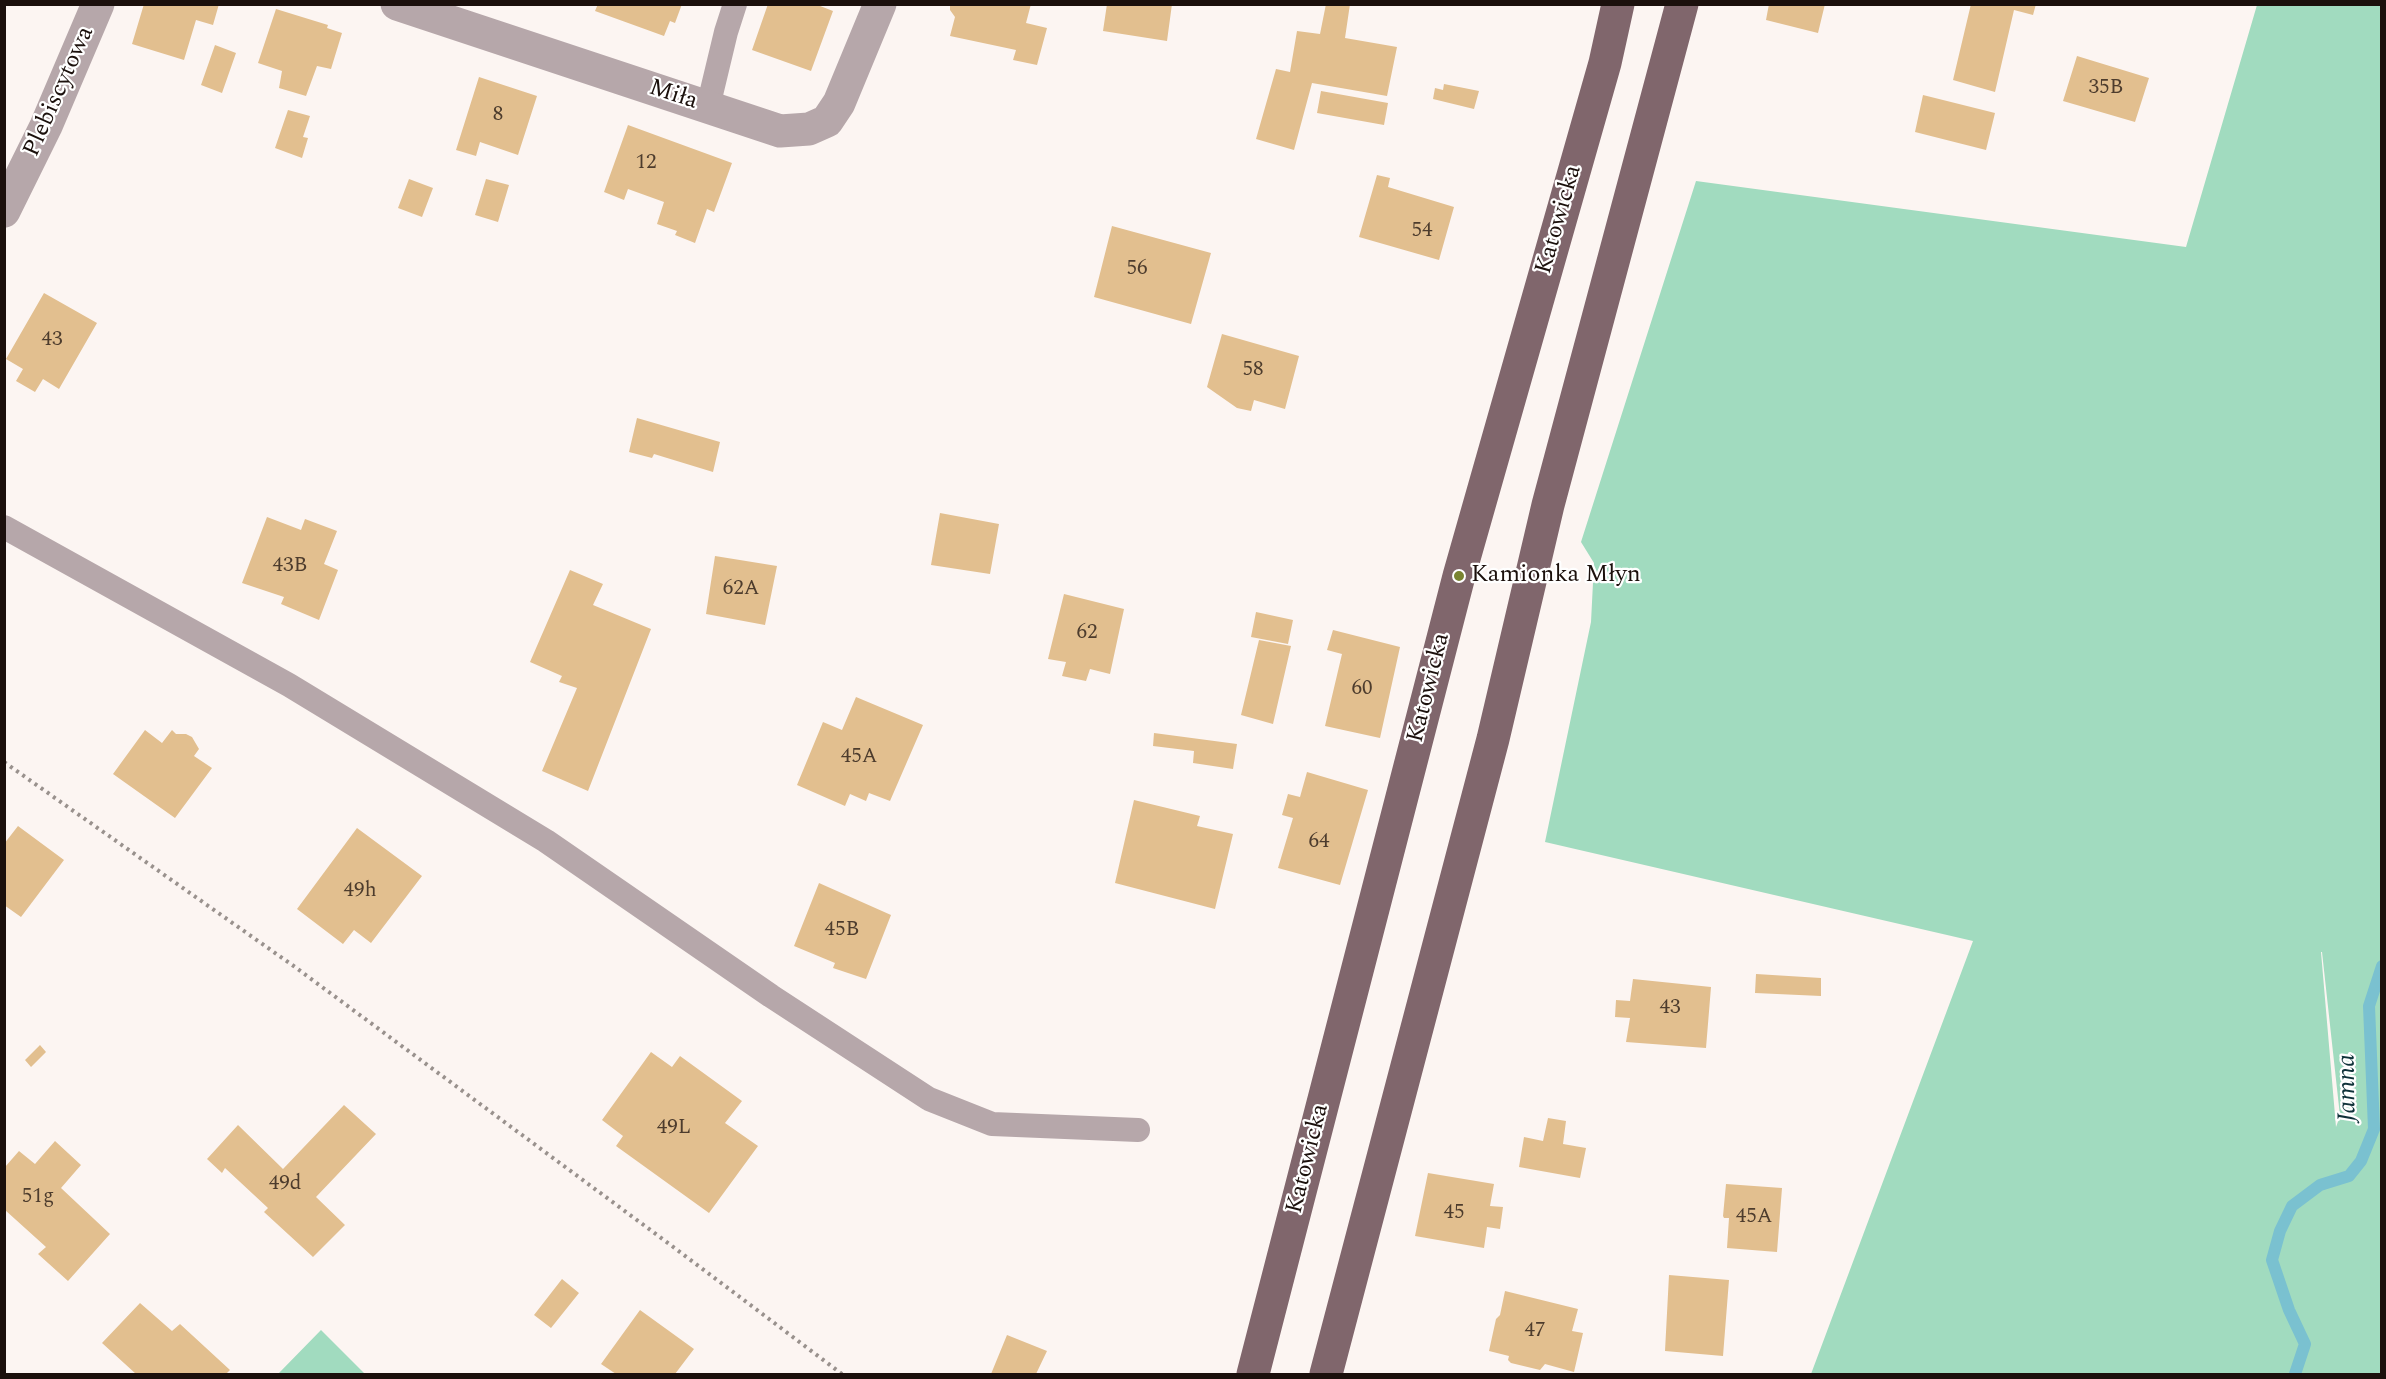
<!DOCTYPE html>
<meta charset="utf-8">
<style>
body{margin:0}
#map{position:relative;width:2386px;height:1379px;overflow:hidden;background:#fcf5f2;font-family:Spectral,serif}
canvas{display:block}
.frame{position:absolute;inset:0;border:6px solid #1b100c;pointer-events:none}
</style>
<div id="map">
<canvas width="2386" height="1379"></canvas>
<div class="frame"></div>
</div>
<script>
const g = document.querySelector('canvas').getContext('2d');
g.lineJoin = 'round';
function fill(path, color) {
  g.fillStyle = color;
  g.fill(path, 'evenodd');
}
function toPath(rows) {
  const path = new Path2D();
  for (const r of rows) {
    path.moveTo(r[0], r[1]);
    for (let i = 2; i < r.length; i += 2) path.lineTo(r[i], r[i + 1]);
  }
  return path;
}
function strokePath(path, color, width, dash) {
  g.strokeStyle = color;
  g.lineWidth = width;
  g.lineCap = dash ? 'butt' : 'round';
  g.setLineDash(dash || []);
  g.stroke(path);
}
function write(font, color, halo, rows, align = 'center') {
  g.font = font + ' Spectral,serif';
  g.lineWidth = 4.5;
  g.setLineDash([]);
  g.textBaseline = 'middle';
  g.strokeStyle = halo;
  g.fillStyle = color;
  for (const [text, x, y, turn = 0] of rows) {
    g.save();
    g.translate(x, y);
    g.rotate((+turn || 0) * Math.PI / 180);
    g.textAlign = isNaN(turn) ? turn : align;
    if (halo) g.strokeText(text, 0, 0);
    g.fillText(text, 0, 0);
    g.restore();
  }
}
const green = toPath([
 [2257,5,2381,5,2381,1374,1811,1374,1973,941,1545,842,1591,622,1594,563,1581,542,1696,181,2186,247],
 [2322,952,2340,1116,2336,1127,2321,952],
 [321,1330,365,1374,278,1374]
]);
const stream = toPath([
 [2295,1374,2305,1344,2289,1310,2272,1260,2280,1231,2292,1206,2320,1185,2349,1176,2361,1161,2374,1129,2369,1006,2382,966]
]);
const building = toPath([
 [144,4,219,4,213,25,196,20,184,60,132,44],
 [598,4,682,4,675,23,670,21,664,36,595,11],
 [768,4,815,4,833,11,811,71,752,50],
 [950,4,1031,4,1026,23,1047,28,1037,65,1013,60,1016,50,950,36,955,17,950,10],
 [1107,4,1172,4,1167,41,1103,31],
 [1326,4,1350,4,1345,38,1397,47,1387,96,1312,83,1294,150,1256,139,1276,69,1290,72,1297,31,1320,34],
 [1769,4,1825,4,1818,33,1766,20],
 [1971,4,2036,4,2033,15,2014,10,1995,92,1953,80],
 [276,9,328,25,327,28,342,33,331,69,317,66,306,96,279,88,282,71,258,63],
 [215,45,236,53,222,93,201,85],
 [2077,56,2149,78,2135,122,2063,101],
 [479,77,537,96,518,155,480,142,476,156,456,150],
 [1444,84,1479,91,1474,109,1433,99,1435,88,1443,90],
 [1321,91,1388,103,1384,125,1317,113],
 [1923,95,1995,113,1986,150,1915,132],
 [288,110,310,116,303,137,308,138,302,158,275,148],
 [628,125,732,163,714,212,707,209,695,243,675,235,677,231,657,224,664,202,628,189,624,200,604,192],
 [1377,175,1390,178,1388,187,1454,207,1439,260,1359,237],
 [409,179,433,188,422,217,398,208],
 [486,179,509,185,498,222,475,215],
 [1112,226,1211,253,1191,324,1094,297],
 [44,293,97,323,59,389,43,379,35,392,16,381,23,369,6,359],
 [1222,334,1299,356,1285,409,1254,400,1251,411,1237,408,1207,387],
 [637,418,720,442,713,472,654,454,652,458,629,452],
 [940,513,999,524,990,574,931,565],
 [267,517,301,530,305,519,337,531,324,564,338,570,319,620,281,604,284,597,242,583],
 [715,556,777,566,765,625,706,614],
 [570,570,603,584,593,605,651,629,588,791,542,771,577,688,559,682,562,676,530,662],
 [1064,594,1124,609,1110,674,1090,669,1086,681,1062,676,1066,662,1048,659],
 [1256,612,1293,620,1288,644,1251,637],
 [1333,630,1400,647,1380,738,1325,726,1342,654,1327,650],
 [1259,640,1291,646,1273,724,1241,715],
 [856,697,923,725,890,801,869,793,866,801,850,794,845,806,797,785,823,722,842,730],
 [145,730,162,743,172,730,176,734,186,734,192,737,199,749,194,756,212,768,175,818,113,774],
 [1154,733,1237,744,1233,769,1193,763,1194,751,1153,746],
 [1307,772,1368,790,1340,885,1278,868,1293,818,1282,815,1288,794,1300,797],
 [1134,800,1200,816,1197,826,1233,834,1215,909,1115,883],
 [18,826,64,860,21,917,4,905,4,844],
 [357,828,422,876,371,943,354,930,343,944,297,909],
 [819,883,891,915,866,979,833,968,835,963,794,946],
 [1756,974,1821,978,1821,996,1755,993],
 [1633,979,1711,987,1706,1048,1626,1042,1630,1018,1615,1017,1616,1000,1630,1001],
 [40,1045,46,1052,31,1067,25,1060],
 [651,1052,672,1067,680,1056,742,1101,725,1123,758,1146,709,1213,616,1146,623,1136,602,1120],
 [344,1105,376,1134,316,1197,345,1225,313,1257,264,1212,268,1208,225,1168,222,1173,207,1159,238,1125,283,1169],
 [1548,1118,1566,1121,1563,1144,1586,1148,1580,1178,1519,1167,1524,1137,1543,1141],
 [55,1141,81,1165,61,1188,110,1234,68,1281,38,1254,46,1247,5,1210,5,1167,19,1151,35,1164],
 [1428,1173,1494,1184,1490,1206,1503,1207,1500,1229,1487,1227,1484,1248,1415,1236],
 [1726,1184,1782,1188,1777,1252,1727,1248,1729,1218,1724,1218,1723,1216],
 [1669,1275,1729,1280,1723,1356,1665,1351],
 [562,1279,579,1293,551,1328,534,1315],
 [1505,1291,1578,1309,1572,1331,1583,1333,1574,1372,1545,1364,1540,1370,1511,1363,1508,1360,1509,1356,1489,1351,1496,1319,1500,1315],
 [140,1303,172,1331,180,1324,230,1370,226,1374,136,1374,102,1343],
 [640,1310,694,1349,675,1374,616,1374,601,1364],
 [1007,1335,1047,1351,1036,1374,991,1374]
]);
const path = toPath([
 [4,762,295,967,672,1246,842,1374]
]);
const service = toPath([
 [708,107,726,32,735,4],
 [4,527,289,685,546,841,771,996,929,1099,992,1124,1138,1130]
]);
const minor = toPath([
 [397,4,780,131,809,129,827,121,839,103,880,4],
 [4,211,46,126,98,4]
]);
const primary = toPath([
 [1253,1374,1459,576,1605,63,1618,4],
 [1326,1374,1493,739,1548,505,1682,4]
]);
const markers = [
 [1459,576,6,"#798431"]
];
const numberNames = [
 ["35B",2106,89],
 ["8",498,116],
 ["12",646,164],
 ["54",1422,232],
 ["56",1137,270],
 ["43",52,341],
 ["58",1253,371],
 ["43B",290,567],
 ["62A",741,590],
 ["62",1087,634],
 ["60",1362,690],
 ["45A",859,758],
 ["64",1319,843],
 ["49h",360,892],
 ["45B",842,931],
 ["43",1670,1009],
 ["49L",674,1129],
 ["49d",285,1185],
 ["51g",38,1198],
 ["45",1454,1214],
 ["45A",1754,1218],
 ["47",1535,1332]
];
const streetNames = [
 ["Plebiscytowa",60,92,-66],
 ["Miła",673,96,18],
 ["Katowicka",1560,220,-74],
 ["Katowicka",1430,688,-76],
 ["Katowicka",1309,1159,-76]
];
const poiNames = [
 ["Kamionka Młyn",1471,576]
];
const waterNames = [
 ["Jamna",2349,1088,-91]
];
fill(green, '#a1dbbf');
strokePath(stream, '#7ac1d0', 12);
fill(building, '#e2bf8f');
strokePath(path, '#99918d', 4, [3, 4.5]);
strokePath(service, '#b6a7aa', 24);
strokePath(minor, '#b6a7aa', 33);
strokePath(primary, '#80666c', 33);
for (const [x, y, r, color] of markers) {
  const dot = new Path2D();
  dot.arc(x, y, r, 0, 2 * Math.PI);
  g.fillStyle = color;
  g.fill(dot);
  strokePath(dot, '#fff', 2);
}
write('21px', '#4d3c2d', null, numberNames);
write('24px', '#1b100c', '#fff', streetNames);
write('24px', '#1b100c', '#fff', poiNames, 'left');
write('italic 26px', '#0f3239', '#fff', waterNames);
</script>
